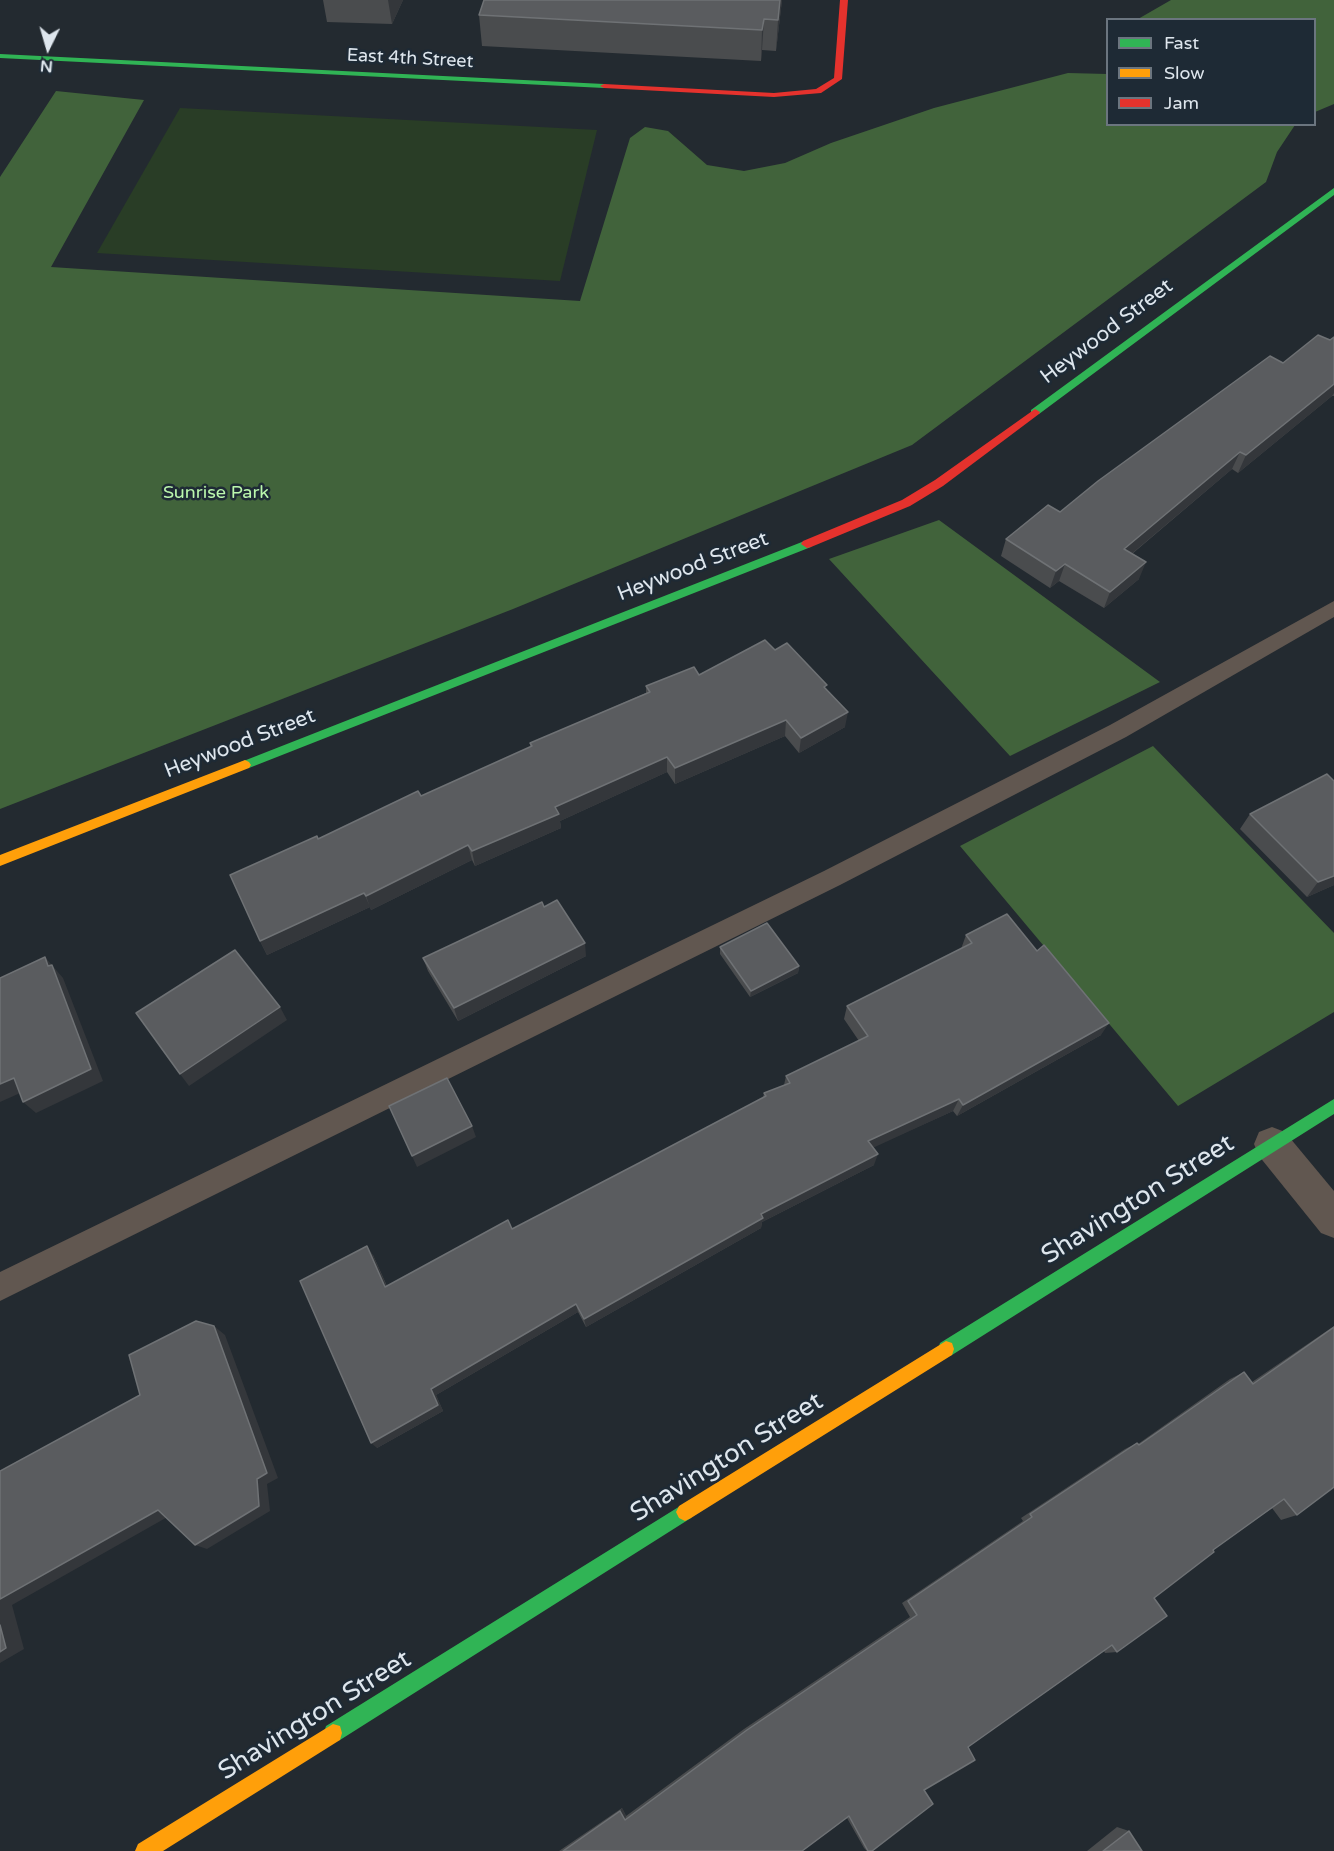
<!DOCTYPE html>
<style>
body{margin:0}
#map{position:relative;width:1334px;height:1851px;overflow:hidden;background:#232a30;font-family:"Varela Round",sans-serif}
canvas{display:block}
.legend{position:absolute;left:1106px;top:18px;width:210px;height:108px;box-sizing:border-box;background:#1e2a35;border:2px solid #6b757f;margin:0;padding:8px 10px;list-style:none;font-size:18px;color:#dee6ed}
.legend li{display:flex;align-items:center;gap:12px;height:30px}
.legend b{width:30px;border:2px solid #6b757f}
.north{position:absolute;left:18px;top:18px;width:60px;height:60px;-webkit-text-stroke:4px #1e2a35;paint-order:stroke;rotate:185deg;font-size:16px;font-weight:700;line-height:24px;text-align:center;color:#dee6ed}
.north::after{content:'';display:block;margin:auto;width:21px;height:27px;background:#dee6ed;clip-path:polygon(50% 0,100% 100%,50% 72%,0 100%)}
</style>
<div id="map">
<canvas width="1334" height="1851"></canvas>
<ul class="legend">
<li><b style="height:8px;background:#30b455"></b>Fast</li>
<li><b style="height:8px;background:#ff9f0a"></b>Slow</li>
<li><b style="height:8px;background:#e5322d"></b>Jam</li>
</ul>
<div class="north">N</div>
</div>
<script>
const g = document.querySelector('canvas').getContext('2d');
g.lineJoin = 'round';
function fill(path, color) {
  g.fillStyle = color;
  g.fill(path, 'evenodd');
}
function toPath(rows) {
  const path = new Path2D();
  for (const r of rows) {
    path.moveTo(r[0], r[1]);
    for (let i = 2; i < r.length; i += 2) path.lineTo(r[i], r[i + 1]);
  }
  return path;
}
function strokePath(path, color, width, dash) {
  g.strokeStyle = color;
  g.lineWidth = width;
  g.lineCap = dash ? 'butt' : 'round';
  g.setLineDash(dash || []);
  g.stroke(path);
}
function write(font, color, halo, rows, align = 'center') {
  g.font = font + ' "Varela Round",sans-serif';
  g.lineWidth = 5;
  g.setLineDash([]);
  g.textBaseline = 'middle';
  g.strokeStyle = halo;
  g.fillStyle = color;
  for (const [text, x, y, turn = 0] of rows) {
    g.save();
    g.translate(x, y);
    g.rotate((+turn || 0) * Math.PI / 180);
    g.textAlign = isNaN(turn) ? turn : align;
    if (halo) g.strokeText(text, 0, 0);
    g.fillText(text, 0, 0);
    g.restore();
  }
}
const green = toPath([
 [180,108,597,130,560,281,97,253]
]);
const forest = toPath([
 [1171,0,1334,0,1334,104,1315,112,1314,20,1138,19],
 [1068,73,1107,74,1108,124,1295,125,1277,152,1266,182,912,445,513,609,0,809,0,177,56,91,144,100,51,267,580,301,630,138,645,127,668,131,707,165,744,171,785,163,831,143,934,108],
 [939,520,1160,682,1010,756,829,559],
 [1153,746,1334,933,1334,1012,1178,1106,960,846]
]);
const lane = toPath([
 [1334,601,1334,617,1126,737,840,885,0,1301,0,1272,824,871,1110,725,1334,601]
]);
const street = toPath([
 [1272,1127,1285,1132,1334,1191,1334,1238,1321,1233,1259,1156,1254,1144,1259,1132,1272,1127]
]);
const fast = toPath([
 [0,54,604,84,608,86,604,88,0,58,0,54],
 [1334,188,1334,195,1039,414,1031,414,1031,410,1334,188],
 [807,540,813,544,811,547,249,768,241,768,239,765,241,762,807,540],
 [1334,1099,1334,1114,952,1355,946,1357,940,1355,938,1349,940,1343,1334,1099],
 [685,1503,691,1506,694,1512,691,1518,340,1740,333,1742,326,1740,324,1733,326,1726,685,1503]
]);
const slow = toPath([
 [245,760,249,762,251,765,249,768,0,866,0,855,245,760],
 [946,1341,952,1343,954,1349,952,1355,691,1518,685,1521,679,1518,676,1512,679,1506,946,1341],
 [333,1724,340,1726,342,1733,340,1740,163,1851,135,1851,138,1844,333,1724]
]);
const jam = toPath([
 [840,0,848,0,842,79,821,93,774,97,604,88,600,86,604,84,774,93,816,89,834,78,840,0],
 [1035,409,1040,412,1039,414,943,486,910,506,811,547,807,548,801,544,803,541,902,500,935,480,1035,409]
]);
const wall = toPath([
 [323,0,403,0,392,24,327,22],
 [782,0,776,51,762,50,761,61,482,46,479,15],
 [1334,337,1334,396,1332,396,1238,473,1232,469,1132,554,1139,579,1104,608,1059,581,1050,588,1001,556,1006,539,1060,512,1283,363,1330,340],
 [775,650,826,689,845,727,799,753,785,736,675,784,667,772,560,821,561,828,475,866,472,860,371,910,370,907,267,955,260,941,318,839,421,796,530,747,530,743,646,693,646,686,699,675],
 [1250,814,1334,885,1307,897,1240,829],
 [544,907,586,956,458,1021,428,971,423,958],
 [966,935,1101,1035,957,1116,953,1111,873,1147,874,1165,762,1222,761,1228,586,1327,578,1312,436,1395,443,1411,377,1448,373,1255,387,1286,512,1229,763,1098,764,1093,784,1085,786,1076,859,1041,844,1019,847,1006,961,949],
 [720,947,799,966,798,973,750,997,720,954],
 [1334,1326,1334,1487,1297,1515,1281,1520,1272,1508,1213,1550,1154,1598,1117,1652,1105,1653,1104,1651,968,1747,924,1790,872,1851,867,1851,864,1848,847,1818,802,1851,559,1851,622,1808,626,1816,744,1729,910,1617,902,1603,1023,1521,1021,1518,1125,1449,1137,1443,1138,1444,1230,1379,1244,1372,1252,1382],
 [1117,1827,1129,1831,1142,1851,1087,1851]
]);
const shadedWall = toPath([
 [388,0,403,0,392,24],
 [780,0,782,0,776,51,778,20],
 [764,19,762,50,761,61,762,30],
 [1334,384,1334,393,1332,396,1238,473,1246,455],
 [1240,452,1232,469,1117,566,1124,549],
 [1146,562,1139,579,1104,608,1110,592],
 [1065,564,1059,581,1050,588,1056,571],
 [848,712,845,727,799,753,801,738],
 [786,720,785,736,675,784,675,768],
 [667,757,667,772,560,821,561,828,475,866,472,851,555,807],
 [468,845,472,860,371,910,366,896],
 [1334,876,1334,885,1307,897,1318,882],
 [364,893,370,907,267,955,260,941],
 [585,943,586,956,458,1021,454,1008],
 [45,957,63,978,103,1081,36,1113,23,1102,48,966],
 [799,966,798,973,750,997,751,991],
 [280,1007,287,1020,189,1086,180,1074],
 [1109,1023,1101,1035,957,1116,963,1105],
 [14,1078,27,1090,0,1102,0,1084],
 [959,1099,953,1111,864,1152,868,1141],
 [472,1126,476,1137,417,1167,412,1156],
 [878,1154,874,1165,762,1222,761,1228,586,1327,584,1319,761,1214],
 [367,1246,373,1255,391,1296,385,1287],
 [576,1304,578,1312,436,1395,443,1411,377,1448,371,1443,431,1389],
 [214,1326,225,1335,278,1478,267,1484,270,1511,207,1549,195,1545],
 [158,1510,171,1515,12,1605,24,1649,0,1663,0,1599],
 [622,1808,626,1816,625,1820,620,1811]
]);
const building = toPath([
 [484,0,780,0,778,20,764,19,762,30,479,15,484,0],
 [1318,335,1330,340,1334,337,1334,384,1246,455,1240,452,1124,549,1146,562,1110,592,1065,564,1056,571,1006,539,1048,505,1060,512,1098,481,1270,356,1283,363,1318,335],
 [765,640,775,650,787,643,827,685,824,687,848,712,801,738,786,720,675,768,667,757,555,807,559,814,472,851,468,845,366,896,364,893,260,941,230,875,317,836,318,839,418,791,421,796,532,746,530,743,650,692,646,686,694,667,699,675,765,640],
 [1327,774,1334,781,1334,876,1318,882,1250,814,1327,774],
 [557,900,585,943,454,1008,423,958,542,902,544,907,557,900],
 [1007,914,1037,951,1044,945,1109,1023,963,1105,959,1099,868,1141,878,1154,761,1214,763,1218,584,1319,576,1304,431,1389,438,1405,371,1443,300,1281,367,1246,385,1287,508,1220,512,1229,639,1163,766,1096,764,1093,790,1083,786,1076,868,1036,847,1006,972,943,966,935,1007,914],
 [767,923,799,966,751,991,720,947,767,923],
 [235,950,280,1007,180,1074,136,1013,235,950],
 [45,957,48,966,52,965,91,1069,23,1102,14,1078,0,1084,0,978,45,957],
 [447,1078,472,1126,412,1156,389,1106,447,1078],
 [196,1321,214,1326,267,1473,257,1479,259,1506,195,1545,158,1510,0,1599,0,1471,140,1395,129,1355,196,1321],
 [1334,1327,1334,1487,1297,1515,1284,1499,1213,1550,1214,1552,1154,1598,1167,1616,1117,1652,1112,1645,968,1747,975,1760,924,1790,933,1804,872,1851,868,1851,849,1816,802,1851,563,1851,620,1811,625,1820,747,1730,917,1615,908,1601,1032,1517,1030,1514,1137,1443,1139,1445,1244,1372,1253,1384,1334,1327],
 [0,1625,6,1648,0,1652,0,1625],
 [1129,1831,1142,1851,1103,1851,1129,1831]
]);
const farStreetnames = [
 ["East 4th Street",410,59,3]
];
const farParknames = [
 ["Sunrise Park",216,493]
];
const streetNames = [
 ["Heywood Street",1107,332,-37],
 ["Heywood Street",693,567,-21],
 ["Heywood Street",240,744,-21]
];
const nearStreetnames = [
 ["Shavington Street",1138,1200,-32],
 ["Shavington Street",727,1458,-32],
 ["Shavington Street",315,1716,-32]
];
fill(green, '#293d26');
fill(forest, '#41633b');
fill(lane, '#615750');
fill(street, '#615750');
fill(fast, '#30b455');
fill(slow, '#ff9f0a');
fill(jam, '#e5322d');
fill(wall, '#4a4c4e');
fill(shadedWall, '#34373b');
fill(building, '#5a5c5f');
strokePath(building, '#6f7275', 1.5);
write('18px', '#dee6ed', '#1e2a35', farStreetnames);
write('18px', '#bbf7ad', '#1e2a35', farParknames);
write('21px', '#dee6ed', '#1e2a35', streetNames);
write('26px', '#dee6ed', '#1e2a35', nearStreetnames);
</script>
